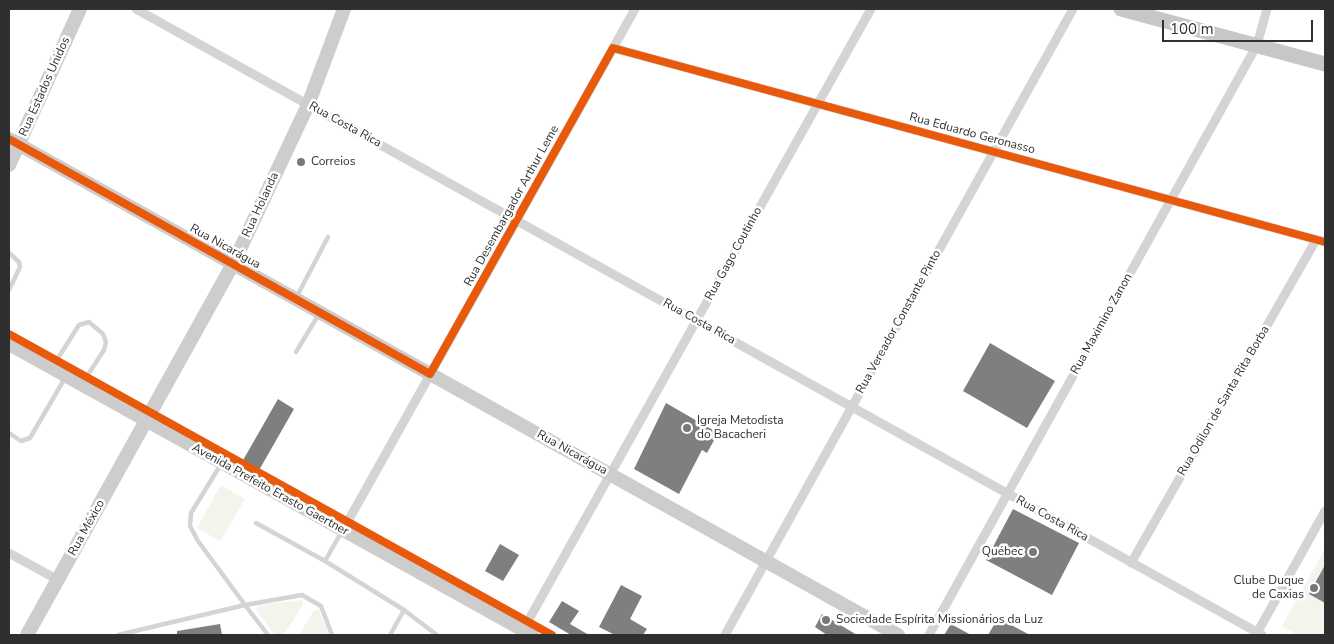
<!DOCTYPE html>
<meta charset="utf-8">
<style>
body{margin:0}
#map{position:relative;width:1334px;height:644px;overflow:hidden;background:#fff;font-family:"Nunito Sans",sans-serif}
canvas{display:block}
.frame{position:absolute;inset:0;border:10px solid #2f2f2f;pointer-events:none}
.scale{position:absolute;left:1162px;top:20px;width:151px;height:22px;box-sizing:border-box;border:2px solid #2f2f2f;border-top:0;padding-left:6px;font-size:15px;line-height:18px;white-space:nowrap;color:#2f2f2f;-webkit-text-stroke:4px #fff;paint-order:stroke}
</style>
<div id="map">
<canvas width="1334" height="644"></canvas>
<div class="frame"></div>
<div class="scale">100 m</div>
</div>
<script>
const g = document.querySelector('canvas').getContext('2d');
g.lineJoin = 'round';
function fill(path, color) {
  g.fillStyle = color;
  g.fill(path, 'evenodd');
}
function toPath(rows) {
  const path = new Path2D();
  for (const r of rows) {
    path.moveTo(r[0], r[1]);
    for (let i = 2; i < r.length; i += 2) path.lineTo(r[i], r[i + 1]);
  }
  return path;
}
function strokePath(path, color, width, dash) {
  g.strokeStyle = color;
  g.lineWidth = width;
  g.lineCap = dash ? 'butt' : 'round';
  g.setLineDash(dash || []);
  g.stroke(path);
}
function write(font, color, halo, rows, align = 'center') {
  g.font = font + ' "Nunito Sans",sans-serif';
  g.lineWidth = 5;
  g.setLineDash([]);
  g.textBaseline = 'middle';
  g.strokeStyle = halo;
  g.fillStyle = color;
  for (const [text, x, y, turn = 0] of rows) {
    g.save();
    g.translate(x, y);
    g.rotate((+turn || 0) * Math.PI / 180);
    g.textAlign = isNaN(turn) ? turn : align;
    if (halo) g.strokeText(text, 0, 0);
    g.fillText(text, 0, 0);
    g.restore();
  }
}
const green = toPath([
 [221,485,245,499,220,541,197,528],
 [1325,549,1325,635,1297,635,1282,626],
 [303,600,303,605,285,633,275,635,256,610,259,605],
 [314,610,319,610,329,635,299,635]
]);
const building = toPath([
 [990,343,1055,381,1027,428,963,391],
 [278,399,294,409,258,472,242,462],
 [666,403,718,433,707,453,702,450,679,494,634,469],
 [1013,509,1079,543,1052,595,986,560],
 [500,544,519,555,503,581,485,571],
 [1325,565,1325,603,1309,594],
 [621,585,642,596,630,619,647,629,643,635,615,635,599,627],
 [562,601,579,611,570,624,589,635,571,635,549,622],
 [822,614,857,635,827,635,815,627],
 [998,618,1030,635,988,635],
 [220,624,222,635,177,635,177,631],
 [951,624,971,635,944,635]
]);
const lane = toPath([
 [9,253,19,262,20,267,9,290],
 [296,298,328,237],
 [296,352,319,314],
 [53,366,79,325,89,322,103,334,106,342,104,350,82,384],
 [9,433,21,441,30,438,65,378],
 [221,464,191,513,190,526,198,541,245,605,302,595,321,606,332,635],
 [256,523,325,561],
 [342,531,325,561,404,610,437,635],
 [118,635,245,605,268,635],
 [390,635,404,610]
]);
const street = toPath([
 [136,9,1262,635],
 [613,48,1325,242],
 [343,530,635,9],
 [9,553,58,580],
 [1131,563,1316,240],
 [523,630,871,9],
 [725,635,1073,9],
 [929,635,1257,45,1267,9],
 [1256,635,1325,511]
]);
const secondary = toPath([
 [9,139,898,635],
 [9,165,80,9],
 [9,344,532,635],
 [27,635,233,264,308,105,344,9]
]);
const primary = toPath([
 [1121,9,1325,64]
]);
const cycleway = toPath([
 [9,139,430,374,613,48,1325,242],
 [9,334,552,635]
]);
const markers = [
 [301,162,5,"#787878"],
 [687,428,5,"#787878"],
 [1033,552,5,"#787878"],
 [1314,588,5,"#787878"],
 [826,620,5,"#787878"]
];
const streetNames = [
 ["Rua Estados Unidos",45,87,-66],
 ["Rua Costa Rica",345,125,29],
 ["Rua Eduardo Geronasso",972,134,15],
 ["Rua Holanda",261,205,-65],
 ["Rua Desembargador Arthur Leme",512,206,-61],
 ["Rua Nicarágua",225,247,29],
 ["Rua Gago Coutinho",734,254,-61],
 ["Rua Costa Rica",699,322,29],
 ["Rua Vereador Constante Pinto",899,322,-61],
 ["Rua Maximino Zanon",1102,324,-61],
 ["Rua Odilon de Santa Rita Borba",1224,401,-60],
 ["Rua Nicarágua",572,453,29],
 ["Avenida Prefeito Erasto Gaertner",270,490,29],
 ["Rua Costa Rica",1052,519,29],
 ["Rua México",87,528,-61]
];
const poiNames = [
 ["Correios",311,162],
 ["Igreja Metodista",697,421],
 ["do Bacacheri",697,435],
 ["Québec",1023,552,"right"],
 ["Clube Duque",1304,581,"right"],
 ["de Caxias",1304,595,"right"],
 ["Sociedade Espírita Missionários da Luz",836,620]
];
fill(green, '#f2f5ec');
fill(building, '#7f7f7f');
strokePath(lane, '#d4d4d4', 4.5);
strokePath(street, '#d4d4d4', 9);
strokePath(secondary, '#cdcdcd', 14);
strokePath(primary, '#c7c7c7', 15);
strokePath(cycleway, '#e8590c', 8);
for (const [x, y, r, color] of markers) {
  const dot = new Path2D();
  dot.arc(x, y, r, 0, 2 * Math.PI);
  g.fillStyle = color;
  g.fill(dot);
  strokePath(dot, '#fff', 2);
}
write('12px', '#2f2f2f', '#fff', streetNames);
write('12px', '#2f2f2f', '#fff', poiNames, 'left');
</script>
